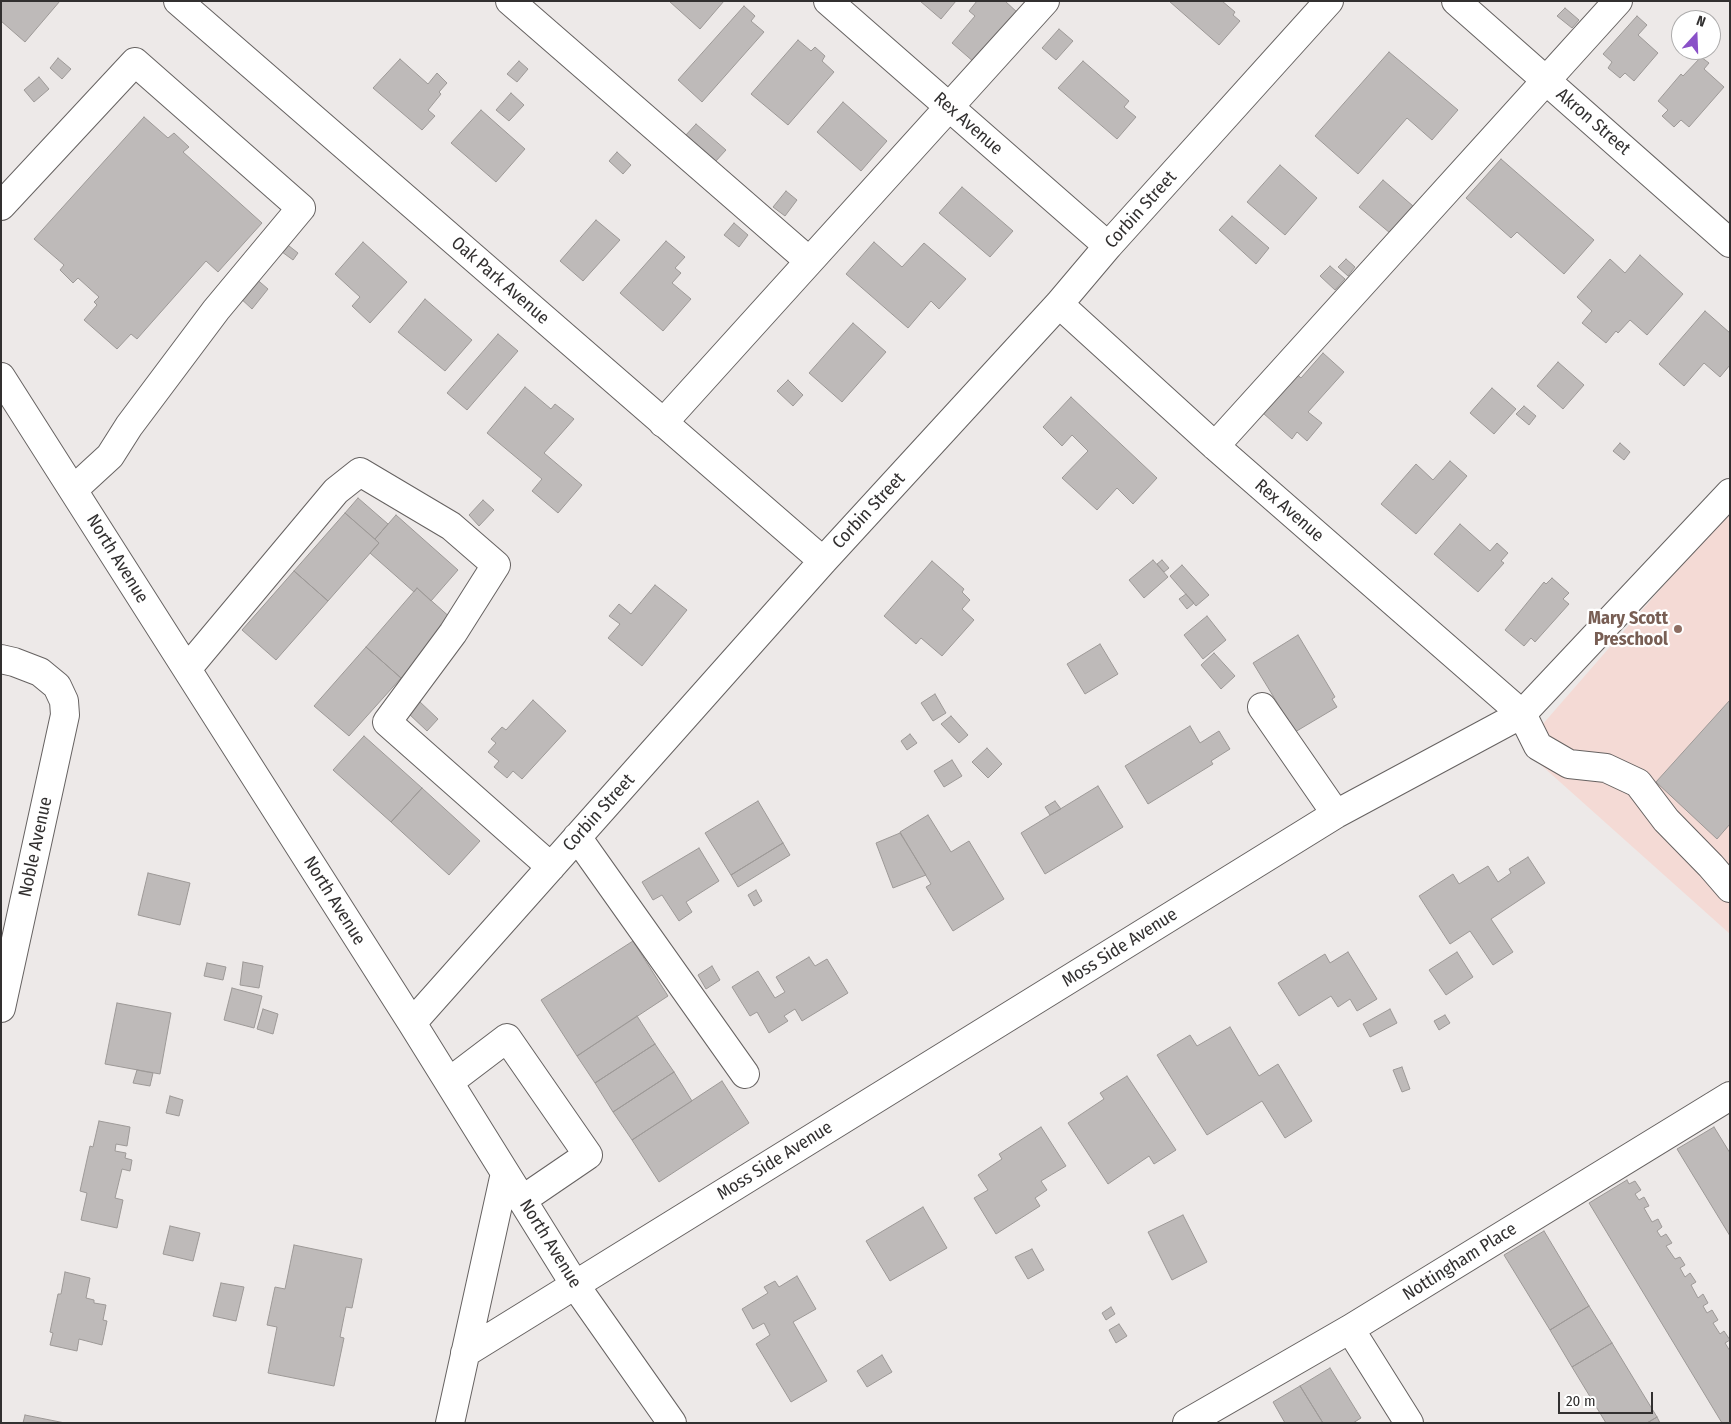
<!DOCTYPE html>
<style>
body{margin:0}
#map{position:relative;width:1731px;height:1424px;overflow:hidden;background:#ede9e8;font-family:"Fira Sans Condensed",sans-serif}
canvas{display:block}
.frame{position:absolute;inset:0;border:2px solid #323030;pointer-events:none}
.north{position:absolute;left:1671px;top:10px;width:50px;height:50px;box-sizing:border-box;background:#fff;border:1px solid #adacac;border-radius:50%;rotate:20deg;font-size:14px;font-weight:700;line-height:20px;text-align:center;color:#323030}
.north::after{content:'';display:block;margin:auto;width:18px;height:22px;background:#8a51c8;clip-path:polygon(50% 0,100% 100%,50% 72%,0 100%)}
.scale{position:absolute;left:1558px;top:1392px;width:95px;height:22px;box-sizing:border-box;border:2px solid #323030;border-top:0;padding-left:6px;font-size:15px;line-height:18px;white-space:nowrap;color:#323030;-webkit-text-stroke:4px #fff;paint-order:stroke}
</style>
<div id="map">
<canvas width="1731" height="1424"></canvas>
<div class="frame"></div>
<div class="north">N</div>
<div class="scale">20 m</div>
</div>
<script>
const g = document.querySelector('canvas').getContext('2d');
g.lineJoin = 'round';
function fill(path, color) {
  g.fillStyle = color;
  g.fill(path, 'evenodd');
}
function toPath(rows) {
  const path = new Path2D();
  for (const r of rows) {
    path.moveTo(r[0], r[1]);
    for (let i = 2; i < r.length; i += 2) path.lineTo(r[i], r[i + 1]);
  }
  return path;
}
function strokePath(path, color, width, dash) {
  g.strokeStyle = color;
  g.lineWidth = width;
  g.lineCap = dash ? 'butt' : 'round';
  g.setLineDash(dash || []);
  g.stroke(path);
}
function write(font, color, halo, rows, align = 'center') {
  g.font = font + ' "Fira Sans Condensed",sans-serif';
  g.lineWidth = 4.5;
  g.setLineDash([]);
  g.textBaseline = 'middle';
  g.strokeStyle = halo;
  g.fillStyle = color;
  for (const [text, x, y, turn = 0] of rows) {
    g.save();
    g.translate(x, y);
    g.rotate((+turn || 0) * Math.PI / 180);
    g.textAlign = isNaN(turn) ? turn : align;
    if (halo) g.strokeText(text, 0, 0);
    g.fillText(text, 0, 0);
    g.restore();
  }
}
const education = toPath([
 [1730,509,1730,934,1522,748]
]);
const building = toPath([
 [1,1,60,1,25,42,1,21,1,1],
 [669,1,724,1,700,29,669,1],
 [920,1,956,1,941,19,920,1],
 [977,1,1005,1,1018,13,975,63,952,43,975,16,969,11,977,1],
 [1169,1,1222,1,1235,12,1233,15,1240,21,1219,45,1169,1],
 [744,6,755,16,751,21,764,32,702,102,678,80,744,6],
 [1565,8,1579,20,1572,28,1557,16,1565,8],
 [1637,16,1647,25,1638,35,1658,53,1634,81,1625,73,1620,78,1608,68,1612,62,1603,54,1637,16],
 [1059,29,1073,41,1056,60,1042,48,1059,29],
 [798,40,811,51,815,47,825,56,822,61,834,72,788,125,751,94,798,40],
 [1389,52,1458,110,1432,140,1407,118,1358,174,1315,136,1389,52],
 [1701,57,1709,63,1704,69,1724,87,1689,127,1681,120,1674,127,1662,116,1668,110,1658,101,1681,74,1683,76,1701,57],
 [58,58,71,69,62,79,50,68,58,58],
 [400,59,428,84,437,73,447,83,439,92,441,94,428,110,435,116,422,130,373,88,400,59],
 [519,61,528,69,517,82,507,74,519,61],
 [1083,61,1129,101,1124,107,1136,117,1117,139,1058,88,1083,61],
 [39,77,49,89,34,102,24,90,39,77],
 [511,93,524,105,509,121,496,110,511,93],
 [843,102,887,141,861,171,817,132,843,102],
 [481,110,525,149,496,182,451,143,481,110],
 [144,117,168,138,174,133,189,147,183,152,262,223,218,272,206,261,137,339,131,334,117,349,84,320,97,305,94,302,99,297,78,278,73,283,60,270,64,265,34,239,144,117],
 [696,124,726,150,715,162,685,136,696,124],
 [617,152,631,165,623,174,609,161,617,152],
 [1501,159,1594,240,1564,274,1517,232,1511,238,1466,198,1501,159],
 [1280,165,1317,198,1285,235,1247,202,1280,165],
 [1383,180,1413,206,1390,233,1359,207,1383,180],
 [962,187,1013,231,990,257,939,213,962,187],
 [786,191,797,200,785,216,773,207,786,191],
 [1232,216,1269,248,1256,264,1219,230,1232,216],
 [596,220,620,240,583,281,560,261,596,220],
 [734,223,748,235,739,247,724,235,734,223],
 [666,241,685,257,675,268,681,273,672,283,691,299,663,331,620,293,666,241],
 [284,242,298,253,293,260,278,249,284,242],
 [363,242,407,282,370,323,352,306,360,297,335,274,363,242],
 [874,242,902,267,924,243,966,279,939,309,931,301,908,328,846,274,874,242],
 [1640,255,1683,294,1647,335,1630,320,1618,333,1616,331,1606,343,1582,323,1592,311,1577,297,1610,259,1625,273,1640,255],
 [1346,259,1355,267,1348,276,1338,267,1346,259],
 [1330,266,1345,279,1335,290,1320,276,1330,266],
 [254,277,268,289,252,309,238,296,254,277],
 [425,299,472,340,445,371,398,332,425,299],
 [1705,311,1730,333,1730,365,1720,377,1704,363,1684,386,1659,364,1705,311],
 [853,323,886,352,842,402,809,373,853,323],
 [498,334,518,351,467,410,447,393,498,334],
 [1323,353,1344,372,1308,412,1322,423,1307,441,1297,432,1292,439,1263,413,1294,372,1301,378,1323,353],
 [1558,362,1584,385,1563,409,1537,386,1558,362],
 [788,380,803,395,793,406,777,391,788,380],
 [525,387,551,409,555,404,574,419,544,453,582,485,558,513,532,491,542,479,487,433,525,387],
 [1492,388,1516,409,1494,434,1470,413,1492,388],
 [1071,397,1157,478,1133,504,1117,488,1097,510,1062,478,1088,451,1072,435,1062,446,1043,427,1071,397],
 [1524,406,1536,416,1529,425,1516,414,1524,406],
 [1620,443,1630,452,1624,460,1613,451,1620,443],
 [1450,461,1467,476,1416,534,1381,504,1416,464,1433,480,1450,461],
 [358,498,388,524,375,539,345,513,358,498],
 [483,500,494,510,479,526,469,515,483,500],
 [345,513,379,543,328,601,294,571,345,513],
 [396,515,458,570,431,601,417,588,414,592,370,553,379,543,375,539,396,515],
 [1460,524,1490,551,1497,543,1508,553,1501,561,1504,563,1478,592,1434,554,1460,524],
 [1153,560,1168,577,1144,598,1129,580,1153,560],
 [1162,560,1169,568,1164,572,1157,564,1162,560],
 [932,561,964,589,962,592,970,600,962,609,974,620,942,656,921,638,916,644,884,616,932,561],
 [1182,565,1209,595,1196,606,1170,576,1182,565],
 [294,571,328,601,276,660,242,630,294,571],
 [1552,578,1569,593,1563,599,1569,604,1535,642,1531,638,1524,646,1505,630,1544,582,1546,584,1552,578],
 [655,585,687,610,642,666,608,638,620,624,609,616,619,604,631,614,655,585],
 [417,588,452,619,401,678,366,647,417,588],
 [1186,594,1194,603,1187,609,1179,599,1186,594],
 [1207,616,1226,640,1203,659,1184,635,1207,616],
 [1298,635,1335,697,1332,699,1337,707,1295,732,1253,663,1298,635],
 [1100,644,1118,674,1085,694,1067,664,1100,644],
 [366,647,401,678,349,736,314,706,366,647],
 [1214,653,1235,676,1221,689,1201,665,1214,653],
 [935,694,946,713,933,721,921,703,935,694],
 [533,700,566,731,522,779,513,771,507,778,494,767,499,761,488,752,496,743,491,739,502,727,506,730,533,700],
 [1730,700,1730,824,1717,839,1656,782,1730,700],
 [419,701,438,719,427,731,408,713,419,701],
 [951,716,968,735,959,743,941,724,951,716],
 [1190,726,1200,743,1219,731,1230,749,1211,761,1213,764,1148,804,1125,766,1190,726],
 [910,734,917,743,907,750,901,741,910,734],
 [364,736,422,788,391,822,333,770,364,736],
 [987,748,1002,764,988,778,972,762,987,748],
 [952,760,962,776,944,787,934,771,952,760],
 [1098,786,1123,827,1045,874,1021,833,1098,786],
 [422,788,480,841,449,875,391,822,422,788],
 [758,801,783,843,731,875,705,833,758,801],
 [1055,801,1061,809,1050,815,1045,807,1055,801],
 [928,815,951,852,969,841,1004,899,953,931,926,887,931,884,900,832,928,815],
 [900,833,926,875,893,888,876,843,900,833],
 [783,843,790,855,738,887,731,875,783,843],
 [699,848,719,881,686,902,692,912,679,921,662,895,653,900,642,882,699,848],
 [1528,857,1545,883,1491,919,1513,952,1493,965,1470,931,1450,944,1419,896,1453,874,1459,884,1488,866,1498,882,1511,873,1509,869,1528,857],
 [148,873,190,883,180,925,138,915,148,873],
 [756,890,762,901,754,906,748,895,756,890],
 [633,941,668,996,577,1056,541,1000,633,941],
 [1348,952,1377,999,1357,1011,1350,999,1338,1007,1331,996,1299,1016,1278,983,1325,954,1330,963,1348,952],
 [1457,952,1473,977,1446,995,1429,970,1457,952],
 [809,957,815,966,827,959,848,993,802,1021,795,1009,784,1016,788,1021,769,1033,757,1012,750,1016,732,987,758,971,775,998,785,992,776,977,809,957],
 [243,962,263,966,259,988,240,985,243,962],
 [207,963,226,967,223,980,204,976,207,963],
 [712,966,720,980,706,989,698,975,712,966],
 [232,988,262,996,254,1028,224,1020,232,988],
 [117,1003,171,1013,160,1074,105,1064,117,1003],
 [263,1009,278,1014,273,1034,257,1029,263,1009],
 [1390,1009,1397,1023,1370,1037,1363,1024,1390,1009],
 [1445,1015,1450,1023,1439,1030,1434,1021,1445,1015],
 [637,1016,655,1044,595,1083,577,1056,637,1016],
 [1230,1027,1259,1076,1278,1064,1312,1121,1285,1138,1262,1101,1207,1135,1157,1055,1190,1035,1197,1046,1230,1027],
 [655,1044,674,1072,613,1112,595,1083,655,1044],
 [1402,1067,1410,1089,1402,1092,1393,1070,1402,1067],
 [137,1070,153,1073,150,1086,133,1083,137,1070],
 [674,1072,692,1101,632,1140,613,1112,674,1072],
 [1127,1076,1176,1150,1154,1164,1149,1156,1108,1184,1068,1123,1104,1099,1100,1093,1127,1076],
 [722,1081,749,1123,659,1182,632,1140,722,1081],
 [170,1096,183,1100,179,1116,166,1113,170,1096],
 [99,1121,130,1127,127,1146,116,1144,115,1151,126,1153,125,1158,132,1160,130,1171,122,1169,115,1198,123,1200,117,1228,81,1220,87,1193,80,1191,90,1146,93,1147,99,1121],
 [1041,1127,1066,1166,1041,1181,1047,1190,1035,1198,1040,1206,996,1234,974,1198,988,1190,978,1175,1002,1159,999,1154,1041,1127],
 [1714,1127,1730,1153,1730,1236,1677,1149,1714,1127],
 [1627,1180,1629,1184,1635,1181,1641,1190,1635,1194,1639,1200,1644,1197,1649,1206,1644,1208,1652,1222,1658,1219,1662,1227,1657,1231,1661,1237,1666,1234,1672,1243,1666,1246,1675,1259,1680,1257,1685,1265,1680,1268,1685,1277,1690,1273,1696,1282,1691,1285,1698,1298,1703,1294,1708,1303,1703,1306,1707,1313,1712,1310,1718,1320,1713,1323,1720,1334,1724,1331,1730,1340,1725,1343,1730,1351,1730,1423,1722,1423,1589,1203,1627,1180],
 [923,1207,947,1248,890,1281,866,1241,923,1207],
 [1183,1215,1207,1262,1172,1280,1148,1232,1183,1215],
 [170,1226,200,1233,193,1261,163,1254,170,1226],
 [1544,1231,1589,1306,1550,1330,1504,1255,1544,1231],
 [294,1245,362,1259,352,1308,346,1307,340,1337,344,1338,334,1386,268,1373,277,1327,267,1325,275,1287,285,1289,294,1245],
 [1032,1249,1044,1270,1028,1279,1015,1257,1032,1249],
 [65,1272,90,1278,86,1298,94,1300,94,1303,106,1305,103,1320,107,1321,102,1345,79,1339,77,1351,50,1345,53,1333,50,1332,58,1294,61,1294,65,1272],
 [797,1276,816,1309,793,1322,827,1381,791,1402,756,1344,770,1335,764,1323,753,1329,742,1309,768,1293,764,1287,775,1281,779,1287,797,1276],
 [221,1283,244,1287,236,1321,213,1316,221,1283],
 [1589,1306,1612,1343,1572,1367,1550,1330,1589,1306],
 [1111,1307,1115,1314,1106,1320,1102,1313,1111,1307],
 [1119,1324,1127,1336,1116,1343,1109,1330,1119,1324],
 [1612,1343,1657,1417,1647,1423,1606,1423,1572,1367,1612,1343],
 [882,1355,892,1372,867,1387,857,1371,882,1355],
 [1330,1368,1361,1418,1353,1423,1323,1423,1300,1386,1330,1368],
 [1300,1386,1323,1423,1285,1423,1273,1402,1300,1386],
 [25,1415,65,1423,23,1423,25,1415],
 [1657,1417,1660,1423,1647,1423,1657,1417]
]);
const minor = toPath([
 [178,1,823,561],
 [510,1,809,261],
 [828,1,1108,246],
 [1456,1,1730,243],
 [1,206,135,62,301,208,216,310,129,426,110,456,73,490],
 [1059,304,1215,446,1522,714,1538,746,1569,764,1606,768,1638,783,1666,820,1711,866,1730,888],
 [1,377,412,1023,575,1285,672,1423],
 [663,423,1045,1],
 [1215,446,1618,1],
 [1,659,14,662,40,672,57,686,64,701,65,715,1,1008],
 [187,669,336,491,360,472,451,526,496,565,453,633,387,722,551,867],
 [1262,707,1336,814],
 [577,837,745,1074],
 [412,1023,823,561,1059,304,1108,246,1329,1],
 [449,1082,507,1038,588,1155,522,1200],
 [1350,1329,1409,1423],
 [465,1353,1336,814,1522,714,1730,493],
 [450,1423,505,1173],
 [1187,1423,1350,1329,1730,1096]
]);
const markers = [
 [1678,629,5,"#8d6e63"]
];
const streetNames = [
 ["Akron Street",1593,122,41],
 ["Rex Avenue",968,124,41],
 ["Corbin Street",1141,210,-48],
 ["Oak Park Avenue",500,281,41],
 ["Corbin Street",869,511,-47],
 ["Rex Avenue",1289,511,41],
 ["North Avenue",117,559,58],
 ["Corbin Street",599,813,-48],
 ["Noble Avenue",36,847,-78],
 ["North Avenue",334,901,58],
 ["Moss Side Avenue",1120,948,-32],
 ["Moss Side Avenue",775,1161,-32],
 ["North Avenue",550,1244,58],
 ["Nottingham Place",1460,1262,-32]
];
const educationNames = [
 ["Mary Scott",1668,619],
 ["Preschool",1668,640]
];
fill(education, '#f4dad5');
fill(building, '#bebab9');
strokePath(building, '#9d9997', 1);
strokePath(minor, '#666261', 30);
strokePath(minor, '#fff', 28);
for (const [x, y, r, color] of markers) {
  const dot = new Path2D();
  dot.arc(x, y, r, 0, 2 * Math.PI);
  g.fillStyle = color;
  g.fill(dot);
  strokePath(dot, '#fff', 2);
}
write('18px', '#323030', '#fff', streetNames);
write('bold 18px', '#785e54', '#fff', educationNames, 'right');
</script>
